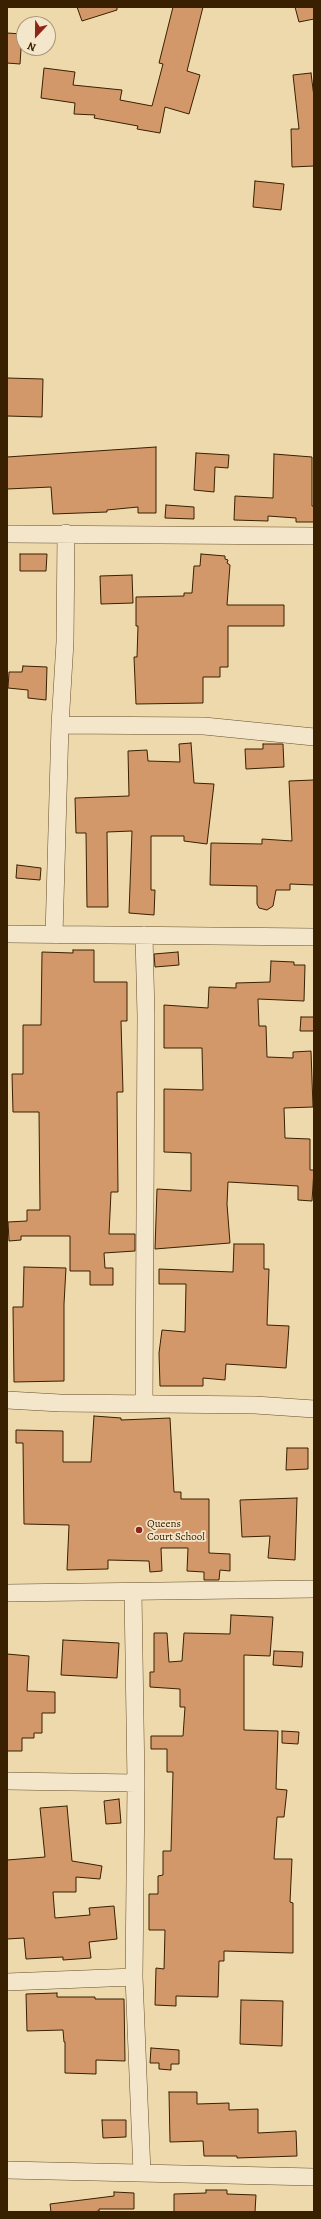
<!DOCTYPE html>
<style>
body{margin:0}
#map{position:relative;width:321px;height:2219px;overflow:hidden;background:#eed9ad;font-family:Alegreya,serif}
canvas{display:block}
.frame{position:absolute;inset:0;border:8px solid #382000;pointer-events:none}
.north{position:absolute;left:16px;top:16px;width:40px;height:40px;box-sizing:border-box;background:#f4e6ca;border:1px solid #a99779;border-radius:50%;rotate:202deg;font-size:11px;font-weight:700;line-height:16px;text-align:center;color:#382000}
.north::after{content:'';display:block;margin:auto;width:14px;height:18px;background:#8f2418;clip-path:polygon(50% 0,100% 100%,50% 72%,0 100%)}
</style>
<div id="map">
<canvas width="321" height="2219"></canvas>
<div class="frame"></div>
<div class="north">N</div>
</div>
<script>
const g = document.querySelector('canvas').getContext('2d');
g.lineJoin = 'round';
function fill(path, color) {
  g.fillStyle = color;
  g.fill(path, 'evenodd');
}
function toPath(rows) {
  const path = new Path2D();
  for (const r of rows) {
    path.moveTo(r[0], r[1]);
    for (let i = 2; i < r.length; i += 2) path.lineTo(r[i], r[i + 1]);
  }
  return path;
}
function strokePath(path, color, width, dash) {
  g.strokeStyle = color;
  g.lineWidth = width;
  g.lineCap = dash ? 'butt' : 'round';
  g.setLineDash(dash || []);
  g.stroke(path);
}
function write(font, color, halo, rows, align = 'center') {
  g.font = font + ' Alegreya,serif';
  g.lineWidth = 3.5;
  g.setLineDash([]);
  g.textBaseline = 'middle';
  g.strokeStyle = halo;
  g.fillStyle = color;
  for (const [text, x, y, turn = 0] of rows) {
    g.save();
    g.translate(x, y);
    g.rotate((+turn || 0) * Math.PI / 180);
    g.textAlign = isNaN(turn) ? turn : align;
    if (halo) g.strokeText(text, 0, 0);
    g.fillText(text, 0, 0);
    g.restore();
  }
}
const building = toPath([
 [77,7,117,7,117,10,82,21,77,7],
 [173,7,203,7,187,71,200,75,189,114,165,107,160,133,137,129,138,126,94,118,95,115,74,114,75,103,41,98,44,68,75,72,73,85,122,90,120,100,152,106,163,64,159,63,173,7],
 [295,7,314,7,314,19,299,22,295,7],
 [7,33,22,34,20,64,7,63,7,33],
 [311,73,314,97,314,166,292,167,291,129,299,129,293,75,311,73],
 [255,181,284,184,281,210,253,207,255,181],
 [7,378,43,379,42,417,7,416,7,378],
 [156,447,156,513,138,513,138,507,107,510,107,512,53,514,51,487,7,489,7,457,156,447],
 [196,453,229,455,228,468,215,467,214,492,194,490,196,453],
 [274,454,312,457,312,506,314,506,314,522,296,522,296,518,268,516,268,521,234,520,235,496,273,498,274,454],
 [166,505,194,507,194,519,165,518,166,505],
 [20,554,47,554,46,571,20,571,20,554],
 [201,554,225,556,225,559,228,560,227,563,230,565,227,605,284,605,284,626,228,626,228,667,220,667,220,677,203,677,203,703,136,704,134,657,137,657,138,626,136,626,136,597,184,596,184,593,192,593,194,566,200,566,201,554],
 [132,575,133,603,101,604,100,576,132,575],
 [23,666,47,667,46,700,28,698,28,690,8,688,9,672,22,672,23,666],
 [191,743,194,783,214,784,207,844,184,841,184,836,151,836,151,890,155,890,154,915,129,913,132,831,107,832,108,907,87,907,86,833,76,833,75,798,129,796,128,751,147,750,148,761,180,762,179,744,191,743],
 [263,744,283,744,284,767,246,769,245,749,263,749,263,744],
 [314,780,314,885,290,884,290,890,276,890,273,906,267,910,259,908,257,904,257,886,210,885,211,843,262,844,262,839,292,841,289,781,314,780],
 [17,865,41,868,40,880,16,878,17,865],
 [73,950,94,950,94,982,127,982,127,1021,121,1021,123,1092,117,1092,118,1192,111,1192,109,1234,135,1234,135,1251,104,1253,105,1268,113,1268,113,1285,90,1285,90,1271,70,1271,70,1236,21,1236,21,1240,9,1241,8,1222,27,1221,27,1210,40,1210,39,1112,13,1112,12,1074,23,1074,23,1025,41,1025,42,952,73,953,73,950],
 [178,952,179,965,155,967,154,954,178,952],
 [271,961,294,962,294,965,305,965,304,1001,258,999,259,1026,266,1026,267,1057,293,1058,293,1052,311,1051,313,1107,284,1108,285,1138,310,1139,310,1170,314,1170,312,1201,298,1200,298,1186,228,1182,227,1204,230,1243,155,1249,157,1189,191,1191,191,1153,164,1152,164,1089,203,1090,202,1048,164,1048,164,1005,208,1008,209,987,236,988,236,983,270,982,271,961],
 [301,1017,314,1017,314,1031,300,1031,301,1017],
 [234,1244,264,1244,264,1269,269,1269,267,1325,289,1326,286,1368,226,1364,225,1380,203,1378,203,1386,160,1386,159,1353,162,1330,185,1332,186,1284,159,1284,159,1269,233,1272,234,1244],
 [24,1267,66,1268,64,1304,64,1381,14,1382,13,1307,23,1307,24,1267],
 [94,1416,121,1418,121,1420,170,1418,174,1492,181,1492,181,1499,209,1499,209,1553,230,1554,230,1571,220,1570,219,1580,204,1580,204,1572,187,1571,188,1548,161,1548,162,1571,150,1572,149,1561,108,1560,108,1569,67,1570,69,1525,24,1524,23,1443,16,1443,16,1430,63,1431,63,1462,91,1462,94,1416],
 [287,1448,308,1448,308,1469,286,1470,287,1448],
 [297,1498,295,1560,268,1558,270,1536,242,1537,240,1500,297,1498],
 [231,1615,273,1617,270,1656,244,1655,244,1730,278,1731,276,1789,287,1790,284,1817,277,1817,274,1859,292,1859,290,1902,293,1903,293,1953,224,1951,224,1961,219,1961,218,1997,176,1996,176,2006,155,2005,156,1968,164,1969,165,1930,149,1930,149,1894,158,1894,158,1876,163,1875,163,1851,171,1851,173,1772,167,1772,167,1749,151,1749,151,1736,183,1736,185,1707,180,1707,180,1689,150,1687,150,1672,154,1672,154,1633,167,1633,169,1662,182,1661,184,1633,230,1634,231,1615],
 [63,1640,119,1643,117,1678,61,1675,63,1640],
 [274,1651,303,1652,302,1667,273,1665,274,1651],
 [7,1654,29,1656,27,1691,55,1692,55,1713,42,1713,42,1733,34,1733,34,1738,22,1738,22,1751,7,1751,7,1654],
 [282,1731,299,1732,298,1744,282,1743,282,1731],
 [119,1799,121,1823,106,1824,104,1801,119,1799],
 [67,1806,72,1861,102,1866,100,1879,76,1877,76,1892,53,1892,55,1918,90,1915,89,1908,114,1906,117,1939,89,1942,91,1958,63,1960,63,1957,26,1959,24,1938,7,1939,7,1860,45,1857,40,1808,67,1806],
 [57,1993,57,1997,95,1997,95,1999,124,1999,125,2061,96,2060,96,2074,65,2073,65,2042,64,2042,63,2030,27,2031,26,1994,57,1993],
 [241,2000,283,2001,282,2046,240,2044,241,2000],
 [151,2048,179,2050,179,2064,171,2064,171,2070,159,2069,159,2063,150,2063,151,2048],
 [169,2092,197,2092,197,2104,229,2103,229,2110,258,2109,258,2133,296,2131,297,2156,237,2158,237,2156,204,2156,203,2141,170,2142,169,2092],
 [102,2120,126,2120,126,2137,103,2138,102,2120],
 [206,2190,227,2190,227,2194,256,2195,255,2212,174,2212,174,2194,206,2193,206,2190],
 [114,2192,134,2193,134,2209,99,2209,99,2211,93,2212,51,2212,50,2204,114,2196,114,2192]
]);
const street = toPath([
 [7,534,314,536],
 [60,725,65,642,66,533],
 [7,934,314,937],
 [54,935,60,725,204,726,314,737],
 [7,1400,60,1403,255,1405,314,1409],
 [144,1404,146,1016,144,935],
 [133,1592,136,1783,134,1977,142,2173],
 [7,1593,314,1589],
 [7,1781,136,1783],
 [7,1982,134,1977],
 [7,2170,314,2177]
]);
const markers = [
 [139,1530,4,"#8f2418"]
];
const poiNames = [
 ["Queens",147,1524],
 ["Court School",147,1537]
];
fill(building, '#d2986a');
strokePath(building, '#382000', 1);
strokePath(street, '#664e2b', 18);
strokePath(street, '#f4e6ca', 17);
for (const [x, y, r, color] of markers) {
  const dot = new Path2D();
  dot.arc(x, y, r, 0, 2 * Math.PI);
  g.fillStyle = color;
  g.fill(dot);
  strokePath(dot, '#f4e6ca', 1.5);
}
write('11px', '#382000', '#f4e6ca', poiNames, 'left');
</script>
